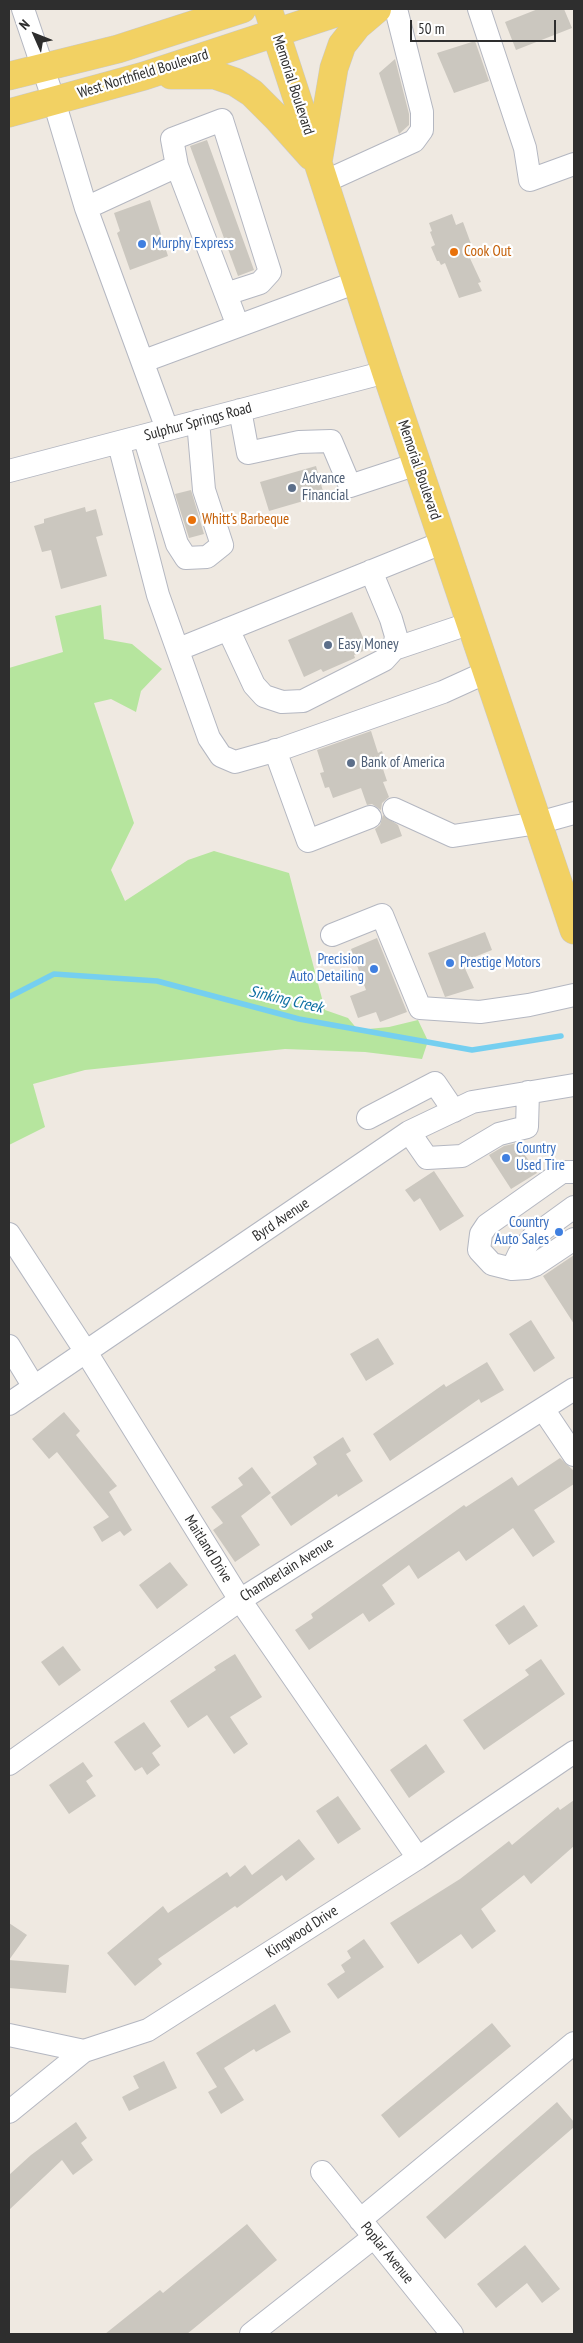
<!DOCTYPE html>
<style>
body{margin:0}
#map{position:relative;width:583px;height:2343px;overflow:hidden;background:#efe9e1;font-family:"PT Sans Narrow",sans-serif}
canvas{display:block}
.frame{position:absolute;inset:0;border:10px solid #2e2e2e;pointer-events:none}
.north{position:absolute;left:10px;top:10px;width:50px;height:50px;-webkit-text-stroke:4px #fff;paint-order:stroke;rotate:314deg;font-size:14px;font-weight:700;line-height:20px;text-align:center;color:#2e2e2e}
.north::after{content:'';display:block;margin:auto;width:18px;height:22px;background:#2e2e2e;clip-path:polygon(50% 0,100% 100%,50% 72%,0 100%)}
.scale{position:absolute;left:410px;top:20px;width:146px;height:22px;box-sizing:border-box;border:2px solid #2e2e2e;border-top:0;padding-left:6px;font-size:15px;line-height:18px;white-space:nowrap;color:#2e2e2e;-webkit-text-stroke:4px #fff;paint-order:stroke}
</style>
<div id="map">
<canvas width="583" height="2343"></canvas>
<div class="frame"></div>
<div class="north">N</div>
<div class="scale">50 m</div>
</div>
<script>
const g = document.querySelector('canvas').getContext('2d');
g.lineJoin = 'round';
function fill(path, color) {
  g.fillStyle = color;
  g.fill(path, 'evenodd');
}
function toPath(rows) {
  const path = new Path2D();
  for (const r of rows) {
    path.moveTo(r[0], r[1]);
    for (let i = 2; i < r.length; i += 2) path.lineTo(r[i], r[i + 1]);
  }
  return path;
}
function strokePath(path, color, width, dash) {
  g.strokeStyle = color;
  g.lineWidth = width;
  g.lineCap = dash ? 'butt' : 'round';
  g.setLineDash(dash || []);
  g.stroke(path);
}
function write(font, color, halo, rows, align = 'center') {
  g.font = font + ' "PT Sans Narrow",sans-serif';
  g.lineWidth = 4.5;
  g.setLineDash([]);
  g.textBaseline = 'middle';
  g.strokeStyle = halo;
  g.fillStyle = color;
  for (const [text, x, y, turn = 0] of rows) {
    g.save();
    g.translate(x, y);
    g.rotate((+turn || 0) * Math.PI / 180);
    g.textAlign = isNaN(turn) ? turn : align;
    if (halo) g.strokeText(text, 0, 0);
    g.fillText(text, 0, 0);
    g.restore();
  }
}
const green = toPath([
 [101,605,104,639,132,644,162,669,141,691,136,712,111,699,94,703,134,823,111,870,125,901,188,860,214,851,289,873,325,1010,348,1018,358,1030,389,1027,418,1020,428,1041,422,1059,365,1052,285,1049,85,1070,33,1084,45,1127,9,1145,9,668,63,652,55,616]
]);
const stream = toPath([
 [9,997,54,974,157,981,299,1019,472,1050,561,1036]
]);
const building = toPath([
 [538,9,564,9,572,28,516,50,505,22],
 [475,41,489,81,454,93,437,53],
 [395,59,409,114,409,125,399,134,379,73],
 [207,140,254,270,238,276,190,146],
 [150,200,168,256,130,270,117,233,120,231,114,213],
 [452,214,456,225,463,222,474,252,468,254,481,282,478,283,482,291,459,298,445,263,441,265,439,261,437,261,431,247,435,245,430,232,432,231,429,223],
 [316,466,324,495,269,511,260,482],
 [191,490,204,534,189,538,175,494],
 [85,507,86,512,96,509,103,535,96,537,107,576,61,589,51,550,42,552,34,526,44,523,44,519],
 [352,612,368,649,354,655,355,658,323,672,321,669,304,677,288,640],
 [371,731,378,753,382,751,387,767,383,769,387,781,383,782,389,797,382,803,381,810,372,804,367,805,361,788,333,798,329,787,325,788,320,773,324,772,317,750],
 [383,815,398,825,402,836,381,844,375,829,380,825],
 [485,932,492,950,462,962,474,988,445,997,428,953],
 [377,938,407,1012,380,1022,376,1012,358,1018,350,996,366,990,351,949],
 [517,1143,537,1173,511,1189,489,1155,504,1146],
 [434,1171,464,1216,440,1231,420,1198,414,1202,405,1190],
 [574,1255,574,1324,543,1276],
 [531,1320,555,1358,534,1372,509,1334],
 [378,1338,394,1364,366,1381,350,1354],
 [487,1362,504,1390,481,1403,479,1399,390,1461,373,1434,444,1384,446,1387],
 [64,1412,80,1431,76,1435,117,1486,109,1492,132,1530,124,1536,120,1531,102,1542,93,1527,109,1517,57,1452,49,1459,32,1439],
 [343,1437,351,1451,346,1454,363,1481,338,1497,337,1494,291,1526,271,1497,317,1464,313,1457],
 [560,1458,574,1471,574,1484,534,1510,555,1542,533,1557,513,1528,466,1561,459,1551,418,1579,409,1565,382,1585,395,1604,369,1622,363,1613,309,1650,295,1630,313,1618,311,1614,464,1505,466,1507,512,1477,518,1486],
 [252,1467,271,1493,241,1516,260,1545,235,1562,213,1530,223,1523,211,1507,243,1485,238,1478],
 [170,1562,188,1585,157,1609,139,1585],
 [524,1605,538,1626,509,1645,495,1625],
 [63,1646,81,1670,59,1686,41,1662],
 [235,1654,262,1697,230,1717,248,1744,234,1754,207,1715,188,1728,170,1701,216,1670,214,1667],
 [541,1659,565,1694,484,1750,463,1720,529,1675,525,1670],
 [144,1722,161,1746,152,1753,160,1765,147,1775,142,1767,135,1771,114,1742],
 [426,1744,445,1772,409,1798,390,1770],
 [83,1762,93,1776,86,1781,96,1796,69,1814,49,1785],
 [338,1796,361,1829,338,1844,316,1811],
 [574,1800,574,1846,531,1884,524,1875,481,1909,496,1931,472,1949,461,1934,418,1964,390,1923,460,1879,509,1841,512,1845,558,1807,560,1810],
 [299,1839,315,1859,286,1881,282,1875,237,1908,235,1906,158,1959,162,1964,135,1986,107,1953,163,1906,168,1913,227,1872,230,1877,245,1865,252,1875],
 [9,1923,27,1935,9,1960,69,1965,66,1993,9,1988],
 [364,1939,384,1967,338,1999,327,1984,345,1972,341,1965,351,1958,347,1951],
 [275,2004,291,2032,256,2052,254,2049,224,2068,244,2100,221,2114,208,2092,217,2087,196,2053],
 [492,2023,511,2046,399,2138,381,2115],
 [164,2061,177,2088,129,2111,122,2097,139,2088,133,2076],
 [557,2102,574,2122,574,2127,445,2239,426,2217],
 [76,2122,87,2138,81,2143,93,2160,73,2175,62,2160,9,2210,9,2175,31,2155],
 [247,2224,277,2260,187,2334,105,2334,160,2290,163,2293],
 [525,2245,560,2289,542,2303,527,2283,496,2308,477,2284]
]);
const minor = toPath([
 [23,9,54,101,86,208,167,429],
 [479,9,525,148,530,180,574,164],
 [177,166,172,139,222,120,270,272,260,283,226,294],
 [324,182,414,141,422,130,422,112,396,9],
 [86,208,177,166,238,326],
 [144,361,357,282],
 [240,410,248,453,299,442,331,441,350,486,417,464],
 [144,436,177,544,186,558,207,557,222,545,204,490,198,421],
 [119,444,158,595,209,738,221,756,235,762,281,749,443,692,487,672],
 [9,471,386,372],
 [228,629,254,685,264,696,282,702,303,701,384,660,394,649,396,636,391,619,371,571],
 [179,649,444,542],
 [394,649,471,623],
 [275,750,308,841,370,817],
 [394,809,453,836,538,823,574,813],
 [332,935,382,915,420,1008,480,1012,529,1005,574,995],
 [368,1118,435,1083,454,1111],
 [409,1132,427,1158,462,1156,499,1134,527,1127,528,1092],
 [574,1172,562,1172,487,1225,481,1234,479,1250,492,1264,512,1269,527,1268,535,1265,574,1239],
 [9,1234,86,1352,240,1600,418,1858],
 [512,1269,519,1254,534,1236,574,1207],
 [9,1346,34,1387],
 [9,1404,409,1132,472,1102,574,1085],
 [543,1409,574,1455],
 [9,1764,240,1600,574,1389],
 [9,2035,84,2051,148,2030,418,1858,574,1752],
 [9,2112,84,2051],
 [322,2172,452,2334],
 [360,2220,574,2043],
 [251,2334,374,2237]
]);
const major = toPath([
 [268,9,386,372,574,930],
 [171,75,215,75,235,82,252,93,277,118,311,156],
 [9,76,118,49,242,9],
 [9,113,144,76,348,9],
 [318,162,334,68,342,45,357,26,377,9]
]);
const markers = [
 [142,244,5,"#3f7fe0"],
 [454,252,5,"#e8710a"],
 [292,488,5,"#5c6f8a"],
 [192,520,5,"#e8710a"],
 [328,645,5,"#5c6f8a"],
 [351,763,5,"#5c6f8a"],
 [450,963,5,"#3f7fe0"],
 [374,969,5,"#3f7fe0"],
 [506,1158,5,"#3f7fe0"],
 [559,1232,5,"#3f7fe0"]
];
const streetNames = [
 ["West Northfield Boulevard",143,74,-17],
 ["Memorial Boulevard",293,85,72],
 ["Sulphur Springs Road",198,422,-15],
 ["Memorial Boulevard",419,470,71],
 ["Byrd Avenue",281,1220,-34],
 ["Maitland Drive",208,1549,58],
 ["Chamberlain Avenue",287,1570,-32],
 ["Kingwood Drive",302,1932,-33],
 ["Poplar Avenue",387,2253,51]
];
const shopNames = [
 ["Murphy Express",152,244],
 ["Precision",364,960,"right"],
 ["Auto Detailing",364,977,"right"],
 ["Prestige Motors",460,963],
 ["Country",516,1149],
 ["Used Tire",516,1166],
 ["Country",549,1223,"right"],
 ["Auto Sales",549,1240,"right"]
];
const foodNames = [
 ["Cook Out",464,252],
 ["Whitt's Barbeque",202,520]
];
const serviceNames = [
 ["Advance",302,479],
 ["Financial",302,496],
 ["Easy Money",338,645],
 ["Bank of America",361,763]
];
const waterNames = [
 ["Sinking Creek",286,1000,13]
];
fill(green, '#b6e59e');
strokePath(stream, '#75cff0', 5.5);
fill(building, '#cbc7bf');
strokePath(minor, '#b4b7c1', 24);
strokePath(major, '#c9c9c9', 29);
strokePath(minor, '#fff', 22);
strokePath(major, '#f2d163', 28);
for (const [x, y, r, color] of markers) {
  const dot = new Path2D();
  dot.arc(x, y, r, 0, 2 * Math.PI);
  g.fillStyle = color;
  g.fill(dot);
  strokePath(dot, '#fff', 2);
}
write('15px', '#2e2e2e', '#fff', streetNames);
write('15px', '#366cbe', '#fff', shopNames, 'left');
write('15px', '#c56008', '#fff', foodNames, 'left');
write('15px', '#4e5e75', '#fff', serviceNames, 'left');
write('italic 16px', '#0d6fa3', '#fff', waterNames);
</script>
